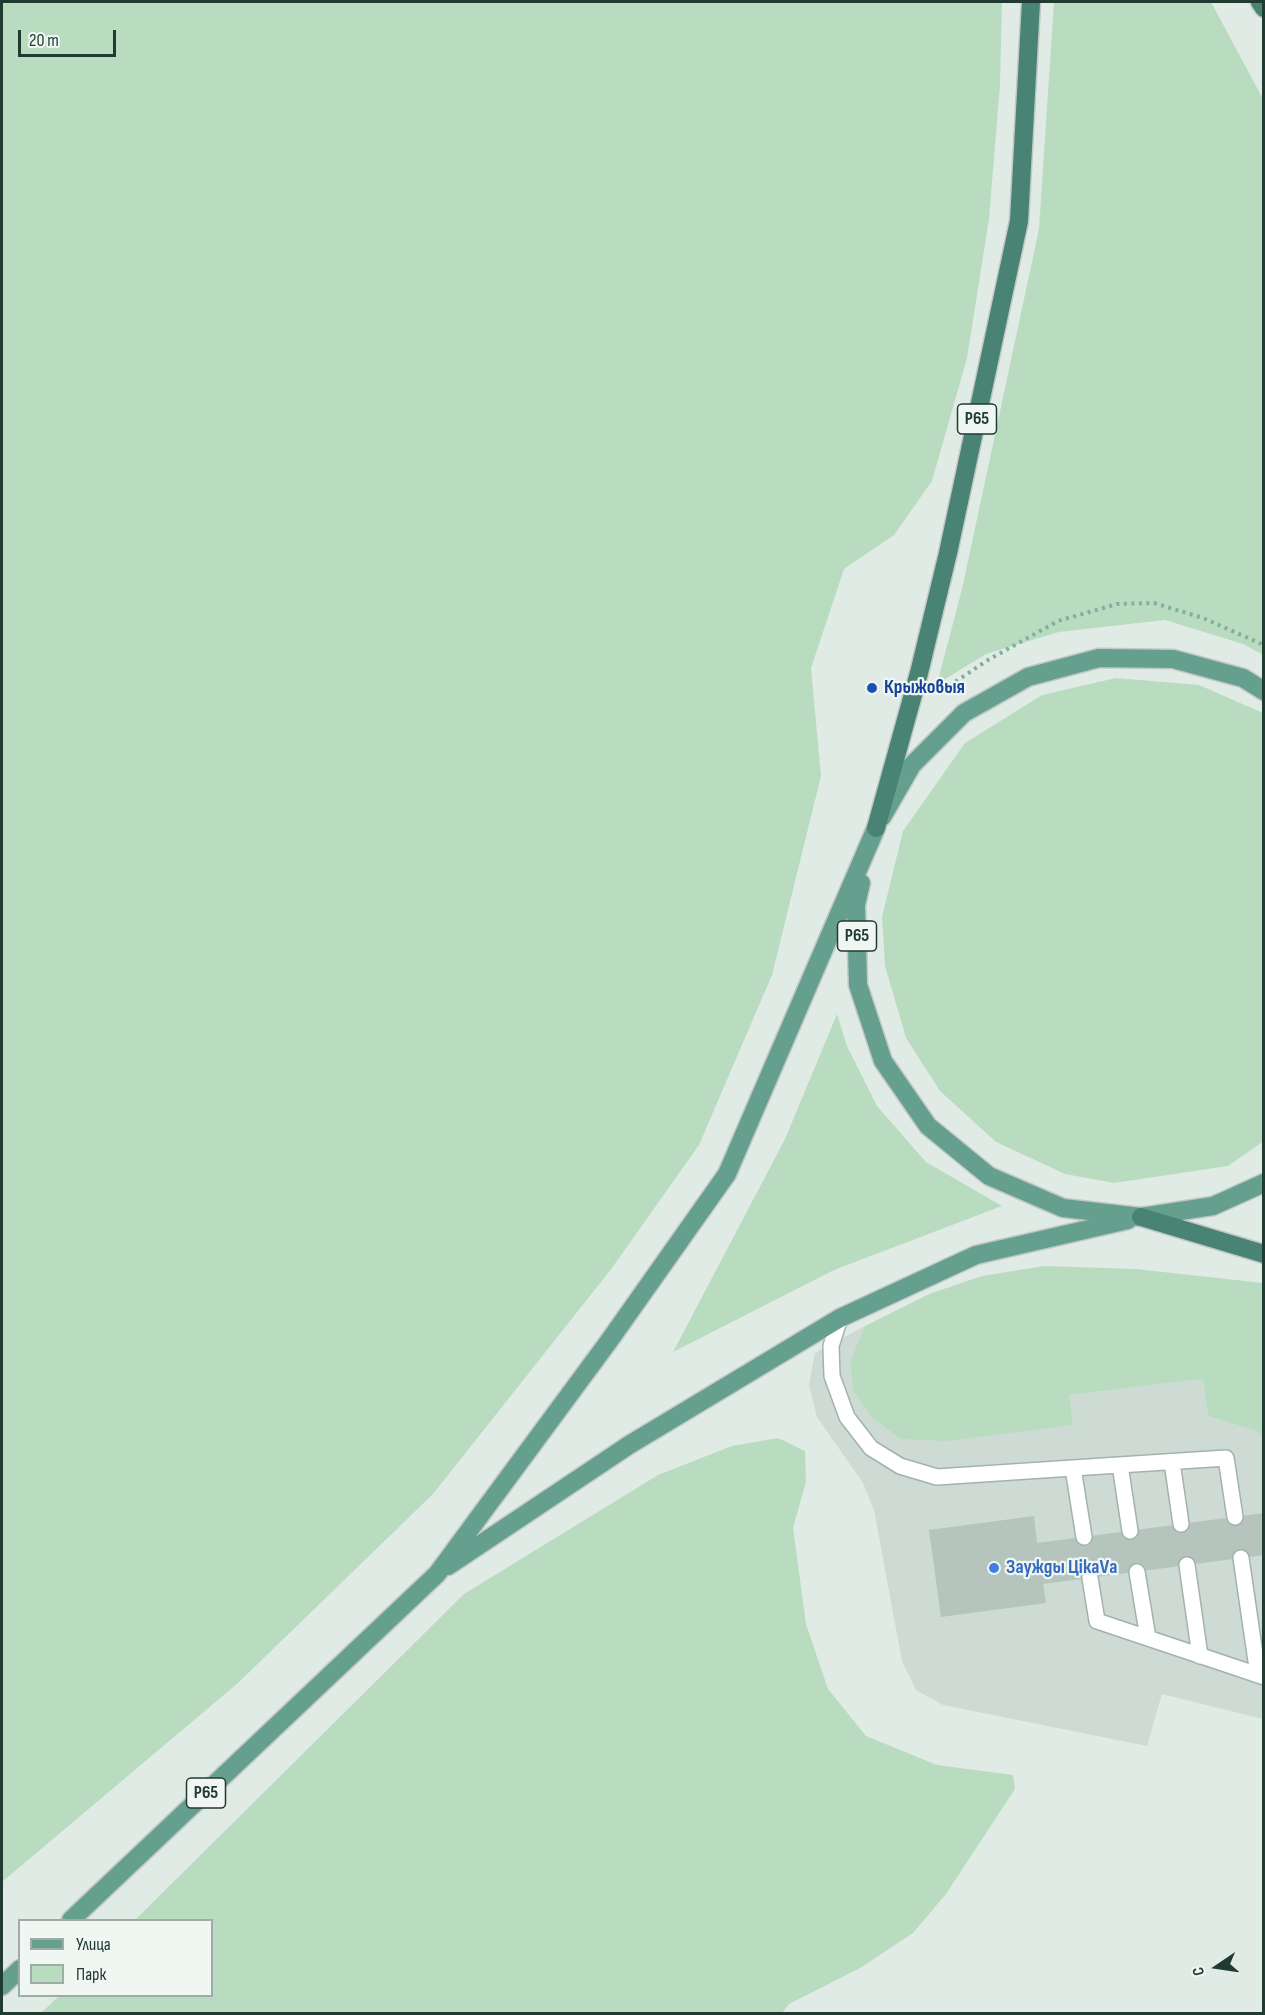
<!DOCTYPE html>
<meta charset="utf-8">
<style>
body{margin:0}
#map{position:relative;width:1265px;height:2015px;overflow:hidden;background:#e0ebe5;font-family:"Sofia Sans Condensed",sans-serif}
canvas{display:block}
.frame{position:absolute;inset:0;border:3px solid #213b33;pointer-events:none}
.legend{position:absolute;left:18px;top:1919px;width:195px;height:78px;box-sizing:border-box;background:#f0f7f3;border:2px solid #9daca6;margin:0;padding:8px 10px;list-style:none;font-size:18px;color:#213b33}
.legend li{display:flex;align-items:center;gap:12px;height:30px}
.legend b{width:30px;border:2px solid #9daca6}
.north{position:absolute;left:1187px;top:1937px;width:60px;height:60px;-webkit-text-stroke:4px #f0f7f3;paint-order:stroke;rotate:257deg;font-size:16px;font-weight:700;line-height:24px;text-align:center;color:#213b33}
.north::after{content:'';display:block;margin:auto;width:21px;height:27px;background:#213b33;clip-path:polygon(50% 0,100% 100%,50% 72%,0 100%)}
.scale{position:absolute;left:18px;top:30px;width:98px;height:27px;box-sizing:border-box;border:3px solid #213b33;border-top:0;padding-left:8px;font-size:18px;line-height:21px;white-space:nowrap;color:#213b33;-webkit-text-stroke:4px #f0f7f3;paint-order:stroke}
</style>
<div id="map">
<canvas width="1265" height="2015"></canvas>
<div class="frame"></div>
<ul class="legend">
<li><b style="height:8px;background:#65a08f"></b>Улица</li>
<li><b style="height:16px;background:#b9dcc1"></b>Парк</li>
</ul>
<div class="north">С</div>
<div class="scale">20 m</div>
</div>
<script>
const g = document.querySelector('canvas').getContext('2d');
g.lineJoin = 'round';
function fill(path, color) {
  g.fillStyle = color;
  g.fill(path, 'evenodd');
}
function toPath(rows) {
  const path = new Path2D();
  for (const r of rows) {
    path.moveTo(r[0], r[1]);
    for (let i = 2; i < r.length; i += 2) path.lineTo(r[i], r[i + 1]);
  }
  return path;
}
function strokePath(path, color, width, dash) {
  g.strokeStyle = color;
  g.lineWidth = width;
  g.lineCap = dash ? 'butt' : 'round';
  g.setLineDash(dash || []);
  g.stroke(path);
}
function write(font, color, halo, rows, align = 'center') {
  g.font = font + ' "Sofia Sans Condensed",sans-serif';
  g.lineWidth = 4.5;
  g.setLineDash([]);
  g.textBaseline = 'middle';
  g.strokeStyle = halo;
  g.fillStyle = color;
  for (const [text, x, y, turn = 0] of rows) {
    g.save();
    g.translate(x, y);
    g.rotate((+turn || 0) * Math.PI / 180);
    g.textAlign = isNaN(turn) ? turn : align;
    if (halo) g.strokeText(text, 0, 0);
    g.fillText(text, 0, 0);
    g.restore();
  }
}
const built = toPath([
 [865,1326,850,1361,853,1391,872,1418,900,1439,1073,1425,1068,1395,1203,1379,1208,1416,1256,1431,1263,1437,1263,1719,1162,1694,1147,1746,943,1705,916,1690,902,1661,874,1510,863,1483,817,1417,809,1385,815,1353]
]);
const green = toPath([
 [2,2,1002,2,1000,85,989,219,967,358,932,481,894,535,844,569,811,668,821,776,772,975,699,1145,612,1268,433,1494,238,1683,2,1882],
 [1054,2,1211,2,1263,99,1263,655,1243,644,1165,620,1059,632,986,654,937,684,962,589,1039,229],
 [1116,678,1199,685,1263,713,1264,1141,1228,1166,1114,1183,1065,1174,996,1142,940,1091,906,1038,885,966,882,917,903,831,965,743,1042,695],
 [837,1014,847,1046,877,1106,926,1162,1002,1206,834,1270,673,1352,785,1139],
 [1044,1266,1136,1269,1263,1283,1263,1437,1256,1431,1208,1416,1203,1379,1069,1395,1073,1425,945,1441,900,1439,872,1418,853,1391,850,1361,865,1326,929,1294,982,1276],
 [778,1438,805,1451,806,1482,793,1528,806,1624,828,1689,866,1736,937,1765,1013,1775,1015,1789,946,1894,913,1933,860,1968,789,2004,782,2013,41,2013,59,1996,212,1996,212,1920,135,1920,464,1594,658,1475,732,1446]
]);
const building = toPath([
 [1264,1513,1264,1555,1043,1584,1046,1603,941,1617,929,1530,1034,1516,1037,1543]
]);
const path = toPath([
 [943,682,949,686,988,660,1058,621,1117,604,1154,603,1203,618,1264,645]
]);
const service = toPath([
 [840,1318,831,1346,832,1376,847,1417,871,1448,900,1466,937,1477,1073,1468,1084,1537],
 [1172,1462,1181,1524],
 [1120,1465,1130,1531],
 [1073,1468,1226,1458,1235,1517],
 [1241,1558,1258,1675],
 [1187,1565,1200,1656],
 [1137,1572,1148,1638],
 [1090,1578,1097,1621,1264,1677]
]);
const primary = toPath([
 [882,817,912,765,964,713,1028,677,1099,658,1173,659,1243,678,1264,691],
 [861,883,856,905,858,985,883,1061,928,1126,989,1176,1063,1208,1141,1217,1213,1206,1264,1183],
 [448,1566,629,1445,840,1318,976,1255,1128,1220],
 [71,1920,437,1574,609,1341,727,1174,876,828],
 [2,1986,20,1969]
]);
const trunk = toPath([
 [1260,2,1264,8],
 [876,828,919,673,948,553,1019,221,1031,2],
 [1141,1217,1264,1254]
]);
const markers = [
 [872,688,6,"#1a4fb4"],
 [994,1568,6,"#3f7fe0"]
];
const shields = [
 [977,419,39],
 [857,936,39],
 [206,1793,39]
];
const shieldNames = [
 ["Р65",977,419],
 ["Р65",857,936],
 ["Р65",206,1793]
];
const transitNames = [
 ["Крыжовыя",884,688]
];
const shopNames = [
 ["Заужды ЦікаVа",1006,1568]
];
fill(built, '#cedad4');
fill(green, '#b9dcc1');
fill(building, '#b5c5be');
strokePath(service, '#a3b3ac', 18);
strokePath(primary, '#c1c8c6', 21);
strokePath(trunk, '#c1c8c6', 21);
strokePath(path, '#81ae9e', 4, [3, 4.5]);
strokePath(service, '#fff', 15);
strokePath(primary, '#65a08f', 18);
strokePath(trunk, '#498374', 18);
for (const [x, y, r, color] of markers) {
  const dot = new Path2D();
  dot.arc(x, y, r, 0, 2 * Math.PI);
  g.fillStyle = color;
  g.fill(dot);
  strokePath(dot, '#f0f7f3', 2);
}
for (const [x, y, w] of shields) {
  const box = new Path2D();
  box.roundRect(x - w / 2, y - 15, w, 30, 4.5);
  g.fillStyle = '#f0f7f3';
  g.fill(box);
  strokePath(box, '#213b33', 1.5);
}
write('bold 18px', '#213b33', null, shieldNames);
write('bold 20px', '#164399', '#f0f7f3', transitNames, 'left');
write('bold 20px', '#366cbe', '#f0f7f3', shopNames, 'left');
</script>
